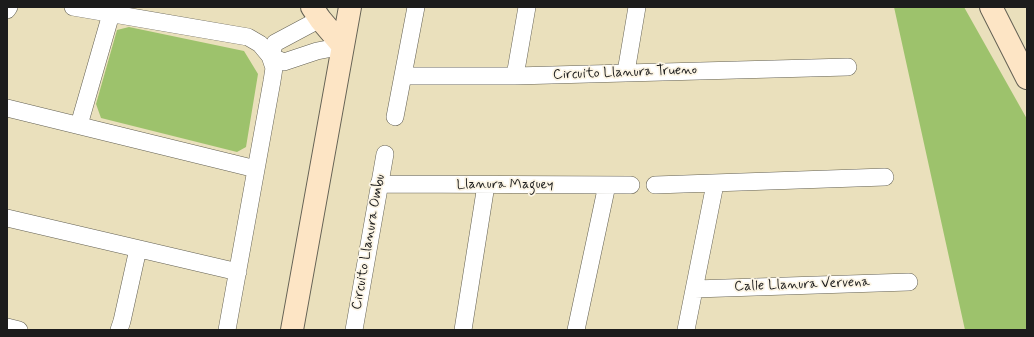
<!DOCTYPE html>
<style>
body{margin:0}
#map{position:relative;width:1034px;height:337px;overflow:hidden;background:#eae0bc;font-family:Mynerve,sans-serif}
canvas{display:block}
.frame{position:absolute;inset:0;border:8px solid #1c1c1c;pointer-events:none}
</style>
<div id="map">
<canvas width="1034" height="337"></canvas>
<div class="frame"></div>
</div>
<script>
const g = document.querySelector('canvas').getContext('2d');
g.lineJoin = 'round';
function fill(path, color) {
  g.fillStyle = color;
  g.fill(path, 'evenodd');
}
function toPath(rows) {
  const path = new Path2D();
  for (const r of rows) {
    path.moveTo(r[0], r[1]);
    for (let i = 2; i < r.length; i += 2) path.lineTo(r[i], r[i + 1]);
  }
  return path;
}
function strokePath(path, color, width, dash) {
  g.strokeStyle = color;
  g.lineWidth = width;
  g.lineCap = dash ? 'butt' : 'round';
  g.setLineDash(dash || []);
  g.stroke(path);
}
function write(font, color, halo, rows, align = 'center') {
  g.font = font + ' Mynerve,sans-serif';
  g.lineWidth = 3.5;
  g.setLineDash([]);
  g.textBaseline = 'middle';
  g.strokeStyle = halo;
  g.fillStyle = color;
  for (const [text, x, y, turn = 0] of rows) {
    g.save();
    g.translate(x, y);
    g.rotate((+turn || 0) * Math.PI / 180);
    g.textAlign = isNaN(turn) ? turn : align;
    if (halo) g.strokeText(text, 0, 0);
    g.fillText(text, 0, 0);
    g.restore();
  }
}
const green = toPath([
 [894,7,964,7,1027,119,1027,330,965,330],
 [129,27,244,51,258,74,246,147,237,152,101,118,96,104,117,30]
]);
const street = toPath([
 [73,7,248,37,260,44,270,56,274,68,272,81,227,330],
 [7,10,9,7],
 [270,56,284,62,317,51,343,46],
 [270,56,275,43,320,19],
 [626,72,637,7],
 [403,76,515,76,848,67],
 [515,76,527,7],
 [7,108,256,169],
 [395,117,416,7],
 [79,125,111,14],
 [379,184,631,185],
 [655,185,885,177],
 [7,218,238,272],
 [695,289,909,282],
 [7,327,19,330],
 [119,330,122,321,138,249],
 [354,330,385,154],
 [463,330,486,185],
 [576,330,607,185],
 [686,330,715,184]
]);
const secondary = toPath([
 [312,7,320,19,343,46],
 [991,7,1027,78],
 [292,330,350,7]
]);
const streetNames = [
 ["Circuito Llanura Trueno",625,73,-2],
 ["Llanura Maguey",505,185],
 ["Circuito Llanura Ombu",369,242,-80],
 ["Calle Llanura Vervena",802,285,-2]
];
fill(green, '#9dc26c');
strokePath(street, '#646154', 18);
strokePath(secondary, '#646154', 24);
strokePath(street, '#fff', 17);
strokePath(secondary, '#fde5c5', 22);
write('14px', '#1c1c1c', '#fcf5e5', streetNames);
</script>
